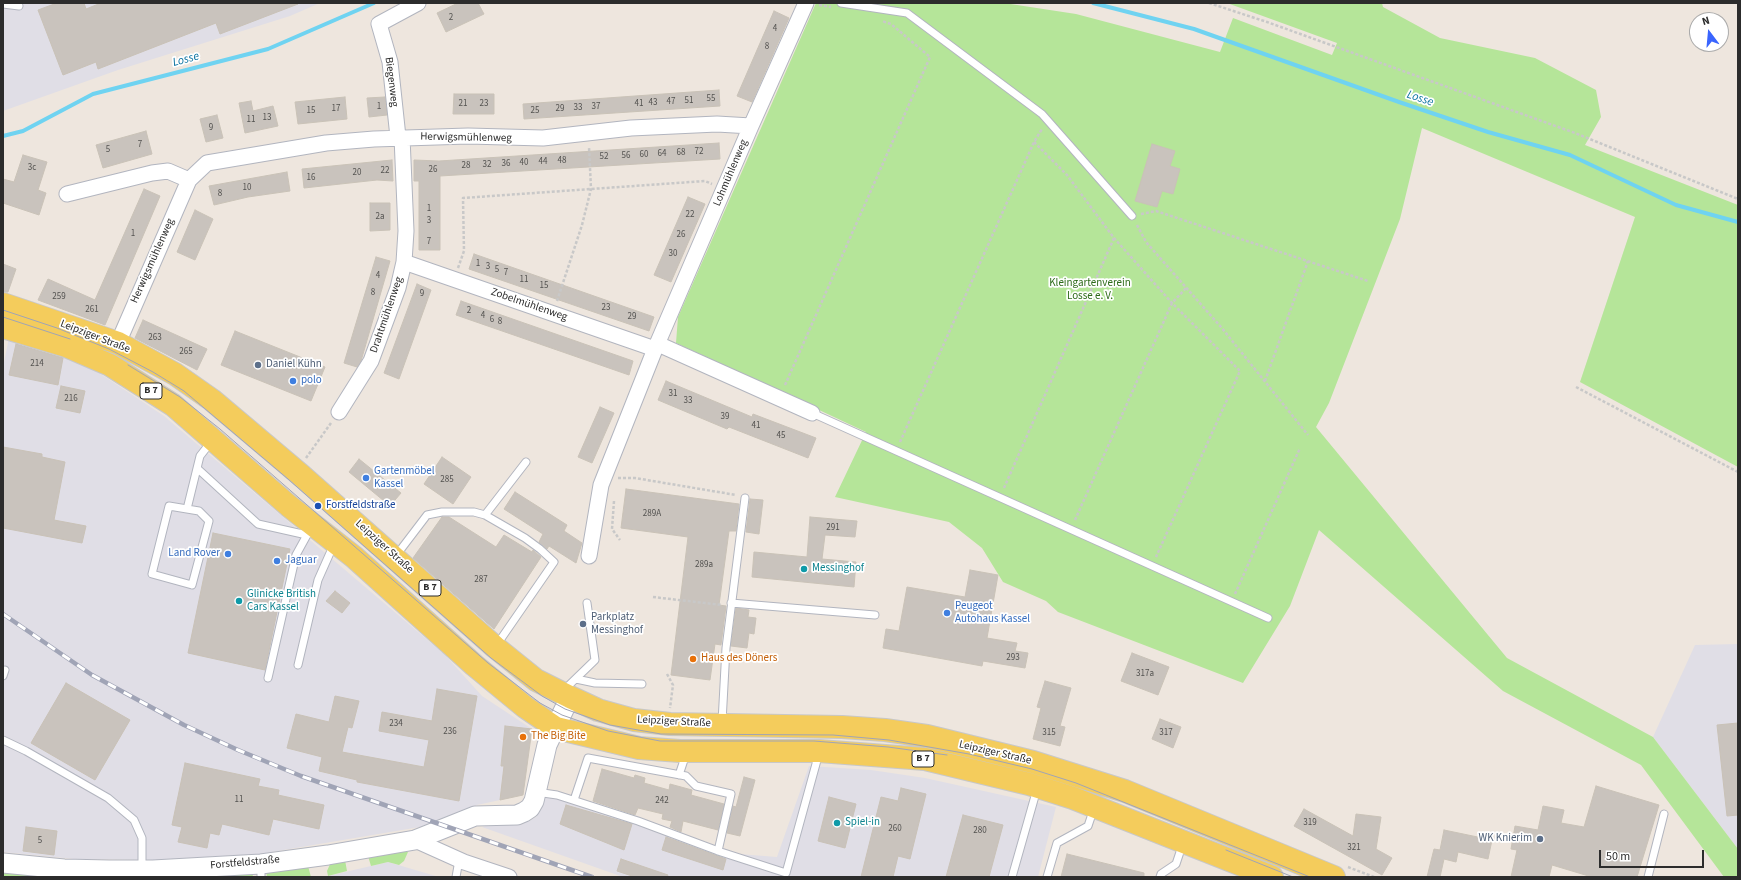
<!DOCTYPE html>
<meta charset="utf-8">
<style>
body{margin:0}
#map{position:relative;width:1741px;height:880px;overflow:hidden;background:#eee6de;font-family:"Source Sans 3",sans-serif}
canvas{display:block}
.frame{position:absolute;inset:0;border:4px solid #2c2c2c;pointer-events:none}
.north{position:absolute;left:1689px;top:12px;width:40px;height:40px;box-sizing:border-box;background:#fff;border:1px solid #ababab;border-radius:50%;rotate:344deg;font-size:11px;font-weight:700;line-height:16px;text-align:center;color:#2c2c2c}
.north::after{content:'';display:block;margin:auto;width:14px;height:18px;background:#3a65fe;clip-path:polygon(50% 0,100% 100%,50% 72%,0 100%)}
.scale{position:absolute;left:1599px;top:850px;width:105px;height:18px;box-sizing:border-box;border:2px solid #2c2c2c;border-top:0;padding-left:5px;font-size:12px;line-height:14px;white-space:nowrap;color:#2c2c2c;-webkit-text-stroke:3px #fff;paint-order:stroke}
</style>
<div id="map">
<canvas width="1741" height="880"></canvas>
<div class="frame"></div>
<div class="north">N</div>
<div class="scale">50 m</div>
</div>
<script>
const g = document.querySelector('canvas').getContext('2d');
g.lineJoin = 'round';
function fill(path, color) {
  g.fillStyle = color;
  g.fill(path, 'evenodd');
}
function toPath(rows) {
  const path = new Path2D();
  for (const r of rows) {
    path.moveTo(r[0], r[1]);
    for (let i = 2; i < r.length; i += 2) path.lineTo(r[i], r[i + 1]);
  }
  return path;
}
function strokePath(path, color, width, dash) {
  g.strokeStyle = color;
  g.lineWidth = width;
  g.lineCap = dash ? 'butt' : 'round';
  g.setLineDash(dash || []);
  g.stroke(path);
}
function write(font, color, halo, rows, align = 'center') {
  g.font = font + ' "Source Sans 3",sans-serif';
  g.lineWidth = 3.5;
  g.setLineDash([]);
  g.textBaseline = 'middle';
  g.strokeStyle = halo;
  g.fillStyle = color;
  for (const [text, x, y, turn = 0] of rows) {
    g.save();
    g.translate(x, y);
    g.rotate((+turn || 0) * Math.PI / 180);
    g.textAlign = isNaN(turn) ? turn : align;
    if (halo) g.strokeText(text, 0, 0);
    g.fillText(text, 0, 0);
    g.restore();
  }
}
const industrial = toPath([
 [3,3,320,3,290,16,118,70,3,111],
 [9,338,66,351,164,416,444,654,482,696,532,729,523,795,477,805,420,827,260,854,154,860,74,859,3,852,3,367],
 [1738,644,1738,849,1653,737,1695,645],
 [809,766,871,770,925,778,1056,807,1038,877,623,877,482,827,496,823,521,825,536,817,544,795,639,818,739,854,777,857],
 [388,862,439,877,320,877,328,876]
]);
const green = toPath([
 [816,3,1004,3,1076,14,1220,52,1233,18,1332,55,1337,43,1227,3,1382,3,1383,7,1440,38,1535,58,1596,90,1601,117,1585,145,1738,205,1738,467,1580,382,1635,217,1422,128,1400,219,1329,403,1316,427,1507,658,1653,737,1738,849,1738,877,1724,877,1641,765,1503,691,1319,530,1290,606,1243,683,1058,612,1046,601,1003,582,982,548,949,522,835,497,866,432,676,343,678,317],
 [400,849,408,852,404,861,399,865,388,862,371,866,368,856],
 [345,860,347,871,328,876,327,871,331,862],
 [308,866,311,877,267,877,266,870],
 [3,869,57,877,3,877],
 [252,871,253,877,174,877]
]);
const stream = toPath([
 [1093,3,1194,29,1399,102,1488,132,1570,155,1676,205,1738,222],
 [3,136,23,131,93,94,268,49,374,3]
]);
const building = toPath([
 [57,3,84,3,86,9,101,3,298,4,220,34,216,23,98,69,96,62,63,75,38,10,57,3],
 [458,3,478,3,484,14,446,32,437,13,458,3],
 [774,11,789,18,752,102,737,96,774,11],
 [719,90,720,106,524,119,523,104,719,90],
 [454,94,494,94,494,114,453,114,454,94],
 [345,97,347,119,298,124,295,102,345,97],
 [385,97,387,115,369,117,367,98,385,97],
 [251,101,253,111,273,106,278,126,245,133,239,103,251,101],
 [217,115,223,138,206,142,200,119,217,115],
 [146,131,152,154,103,168,96,145,146,131],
 [719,143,720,159,440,176,440,250,419,250,419,181,414,181,414,160,439,161,719,143],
 [1152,144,1175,151,1170,166,1180,169,1173,194,1162,191,1157,207,1135,201,1152,144],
 [23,155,47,162,38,190,46,193,39,215,3,203,3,179,14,182,23,155],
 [392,160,393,181,377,180,304,188,302,169,392,160],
 [287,172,290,191,248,197,214,205,209,186,287,172],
 [144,189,160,196,105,325,38,300,48,279,95,300,144,189],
 [688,197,705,204,671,282,654,275,688,197],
 [370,203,390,203,390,230,370,231,370,203],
 [195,210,213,219,195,260,177,252,195,210],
 [474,254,654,317,649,331,469,269,474,254],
 [376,257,390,261,361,361,357,367,344,363,376,257],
 [3,264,16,269,8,292,3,292,3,264],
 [417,284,431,290,399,379,384,373,417,284],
 [461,301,633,361,629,375,456,315,461,301],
 [143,320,207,349,197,370,135,338,143,320],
 [235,331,325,367,311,401,221,365,235,331],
 [16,344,63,358,58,385,9,375,16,344],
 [666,381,752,417,753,414,816,438,808,458,729,427,727,429,658,400,666,381],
 [61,386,85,391,80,413,56,408,61,386],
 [600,407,614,413,592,463,578,457,600,407],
 [3,447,42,454,42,457,65,462,54,520,86,526,82,543,3,528,3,447],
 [442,457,471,477,453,504,424,484,442,457],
 [359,459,401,493,390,506,349,472,359,459],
 [626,489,739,504,736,531,729,531,719,605,726,606,721,645,715,644,710,680,671,675,688,537,621,528,626,489],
 [515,492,567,525,564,531,582,543,576,563,549,546,547,549,539,542,543,534,504,509,515,492],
 [750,499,763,500,759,534,746,532,750,499],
 [442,517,449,517,496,547,504,535,532,552,533,550,541,557,494,629,413,558,442,517],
 [810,517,857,521,855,537,825,535,822,559,856,562,854,587,752,577,754,552,807,557,810,517],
 [213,533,290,549,265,670,188,653,213,533],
 [970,570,998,575,987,638,1017,643,1015,651,1028,653,1025,668,983,661,982,666,883,648,886,629,899,631,907,587,965,597,970,570],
 [335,591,350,603,342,613,326,601,335,591],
 [736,608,749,610,748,617,756,618,754,634,749,633,747,648,731,646,736,608],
 [1132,653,1169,667,1158,695,1121,681,1132,653],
 [1045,681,1071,688,1060,726,1065,727,1060,746,1033,739,1041,708,1037,707,1045,681],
 [66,683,130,720,95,780,31,743,66,683],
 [437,689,477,696,459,801,357,782,357,780,319,771,322,757,287,748,296,714,329,722,335,696,359,701,352,728,348,727,342,752,424,767,429,740,379,731,382,712,432,721,437,689],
 [1160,719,1181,727,1173,748,1152,739,1160,719],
 [1738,723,1738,815,1727,816,1717,725,1738,723],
 [505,726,532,729,523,795,500,800,504,766,501,766,505,726],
 [185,763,260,779,258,786,279,790,278,795,324,805,319,829,273,819,269,835,222,824,219,835,210,833,207,848,178,842,182,827,172,825,185,763],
 [602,769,634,778,635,775,645,778,644,783,669,790,670,784,692,790,691,795,724,804,718,830,683,821,681,832,670,827,672,821,662,819,663,814,638,808,635,815,593,801,602,769],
 [744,777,755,780,740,836,727,833,733,806,736,807,744,777],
 [1596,786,1659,805,1637,877,1592,877,1552,865,1549,877,1511,877,1517,850,1511,849,1515,826,1538,830,1543,806,1564,810,1561,823,1584,827,1596,786],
 [901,788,926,794,910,859,898,856,893,877,861,877,881,797,898,801,901,788],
 [829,797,856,804,845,848,818,841,829,797],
 [566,805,632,824,624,850,560,824,566,805],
 [1304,809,1353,836,1356,814,1381,817,1376,849,1392,858,1382,875,1294,826,1304,809],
 [963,815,1003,825,989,877,946,877,963,815],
 [26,827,57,831,54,855,23,851,26,827],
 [1444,830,1492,840,1488,859,1458,852,1456,862,1444,859,1440,877,1427,877,1434,849,1440,850,1444,830],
 [666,837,726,859,723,870,662,850,666,837],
 [1067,854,1144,873,1144,877,1061,877,1067,854],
 [621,859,668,875,667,877,635,877,617,871,621,859]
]);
const path = toPath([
 [1209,3,1267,22,1575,133,1738,199],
 [819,5,831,7],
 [1034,142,1067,175,1114,238,1172,303,1240,371,1156,557],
 [1141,214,1156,211,1368,281],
 [1137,225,1146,242,1221,327,1308,435],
 [458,268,464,251,463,198,705,181,712,184],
 [557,301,582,225,591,189,589,147],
 [1265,381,1308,261],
 [785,385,930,57,891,24,882,21],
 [1576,387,1738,472],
 [900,442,1034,142,1042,129],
 [306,458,331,423],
 [618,478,635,478,736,495],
 [1004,488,1114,238],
 [614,501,612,529,620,540],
 [1075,520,1172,303,1187,287],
 [1235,594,1300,448],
 [653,597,722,605],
 [667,674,673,685,670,708],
 [1348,867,1374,877]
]);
const service = toPath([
 [841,3,907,13,1042,114,1132,216],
 [3,4,19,6],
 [812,413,1268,618],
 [198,469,258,524,307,535,310,533],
 [187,509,199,511,209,521,192,585,152,574,169,506,187,509,200,456,211,442],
 [485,515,526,462],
 [395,557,427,515,442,512,474,512,485,515,525,538,540,549,554,562,496,646],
 [731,603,875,615],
 [298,665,318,580,334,544],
 [3,676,5,670],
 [268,678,296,555,307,535],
 [576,679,595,683,642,684],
 [563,691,595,660,587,603],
 [722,722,726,648,745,498],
 [3,740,26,751,108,798,134,820,142,838,142,869],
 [679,775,686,754],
 [536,792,557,795,638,821,721,852,786,873,819,753],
 [574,800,588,758,686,776,696,786,731,794,718,851],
 [261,864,261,877],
 [456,877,459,860],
 [1012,877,1037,789],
 [1047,877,1057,843,1088,826,1094,808],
 [1160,877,1161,874,1176,864,1183,843],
 [1648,877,1664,814]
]);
const minor = toPath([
 [398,137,390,62,379,24,418,3],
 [67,194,152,173,168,171,189,180],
 [404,262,655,349],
 [118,343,189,180,207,163,326,143,374,139,468,136,543,138,631,128,717,124,751,126],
 [658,344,812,413],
 [339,412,371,361,398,288,404,262,406,231,402,137],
 [589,556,601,485,655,349,751,126,806,3],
 [415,840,464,862,509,877]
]);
const tertiary = toPath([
 [3,863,64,869,109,870,153,870,261,864,328,855,415,840,475,816,517,815,524,812,530,808,534,801,547,745,570,697]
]);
const primary = toPath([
 [3,304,118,343,175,374,212,400,302,476,495,647,536,680,570,697,598,710,634,720,670,724,842,727,885,730,927,736,1033,762,1125,791,1334,877],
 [3,327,66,346,110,365,173,405,289,506,354,557,474,665,525,707,556,728,639,748,680,751,819,751,925,759,1029,784,1073,798,1272,877]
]);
const tram = toPath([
 [3,310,57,328,109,349,153,372,184,391,288,479,491,658,542,696,565,709,610,725,661,734,833,735,889,740,969,754,1032,769,1076,783,1310,877],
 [3,317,70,339],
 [128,365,180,397,220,429,488,663,540,703,562,715,608,731,660,741,814,741,888,747,947,755],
 [1226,850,1293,877]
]);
const rail = toPath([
 [3,614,92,675,184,725,238,750,301,776,592,877]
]);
const markers = [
 [258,365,4,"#5c6f8a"],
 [293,381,4,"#3f7fe0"],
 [366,478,4,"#3f7fe0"],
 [318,506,4,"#1a4fb4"],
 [228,554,4,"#3f7fe0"],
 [277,561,4,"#3f7fe0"],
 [804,569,4,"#0f9aa8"],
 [239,601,4,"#0f9aa8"],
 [947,613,4,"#3f7fe0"],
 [583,624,4,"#5c6f8a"],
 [693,659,4,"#e8710a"],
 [523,737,4,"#e8710a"],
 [837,823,4,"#0f9aa8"],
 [1540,839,4,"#5c6f8a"]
];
const numberNames = [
 ["2",451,18],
 ["4",775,29],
 ["8",767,47],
 ["55",711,99],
 ["51",689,101],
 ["47",671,102],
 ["43",653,103],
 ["21",463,104],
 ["23",484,104],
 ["41",639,104],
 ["1",379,107],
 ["37",596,107],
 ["33",578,108],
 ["17",336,109],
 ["29",560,109],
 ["15",311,111],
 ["25",535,111],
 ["13",267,118],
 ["11",251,120],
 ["9",211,128],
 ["7",140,145],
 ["5",108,150],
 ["72",699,152],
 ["68",681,153],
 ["64",662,154],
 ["60",644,155],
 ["56",626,156],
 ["52",604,157],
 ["48",562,161],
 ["44",543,162],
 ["40",524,163],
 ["36",506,164],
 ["32",487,165],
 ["28",466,166],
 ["3c",32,168],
 ["26",433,170],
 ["22",385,171],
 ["20",357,173],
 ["16",311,178],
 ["10",247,188],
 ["8",220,194],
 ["1",429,209],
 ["22",690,215],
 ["2a",380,217],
 ["3",429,221],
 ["1",133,234],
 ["26",681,235],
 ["7",429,242],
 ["30",673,254],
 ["1",478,264],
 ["3",488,267],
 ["5",497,270],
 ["7",506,273],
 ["4",378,276],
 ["11",524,280],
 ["15",544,286],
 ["8",373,293],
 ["9",422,294],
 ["259",59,297],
 ["23",606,308],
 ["261",92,310],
 ["2",469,311],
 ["4",483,316],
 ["29",632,317],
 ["6",492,320],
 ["8",500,322],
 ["263",155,338],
 ["265",186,352],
 ["214",37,364],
 ["31",673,394],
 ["216",71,399],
 ["33",688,401],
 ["39",725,417],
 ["41",756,426],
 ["45",781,436],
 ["285",447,480],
 ["289A",652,514],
 ["291",833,528],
 ["289a",704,565],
 ["287",481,580],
 ["293",1013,658],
 ["317a",1145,674],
 ["234",396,724],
 ["236",450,732],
 ["315",1049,733],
 ["317",1166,733],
 ["11",239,800],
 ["242",662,801],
 ["319",1310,823],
 ["260",895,829],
 ["280",980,831],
 ["5",40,841],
 ["321",1354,848]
];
const shields = [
 [151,391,22],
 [430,588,22],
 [923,759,22]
];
const shieldNames = [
 ["B 7",151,391],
 ["B 7",430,588],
 ["B 7",923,759]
];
const streetNames = [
 ["Biegenweg",391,82,83],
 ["Herwigsmühlenweg",466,138,1],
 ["Lohmühlenweg",731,173,-67],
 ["Herwigsmühlenweg",153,261,-66],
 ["Zobelmühlenweg",529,305,19],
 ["Drahtmühlenweg",387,315,-71],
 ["Leipziger Straße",95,337,21],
 ["Leipziger Straße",384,547,42],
 ["Leipziger Straße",674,722,3],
 ["Leipziger Straße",995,753,13],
 ["Forstfeldstraße",245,863,-5]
];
const parkNames = [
 ["Kleingartenverein",1090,284],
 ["Losse e. V.",1090,297]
];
const serviceNames = [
 ["Daniel Kühn",266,365],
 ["Parkplatz",591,618],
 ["Messinghof",591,631],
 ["WK Knierim",1532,839,"right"]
];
const shopNames = [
 ["polo",301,381],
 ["Gartenmöbel",374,472],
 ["Kassel",374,485],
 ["Land Rover",220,554,"right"],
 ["Jaguar",285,561],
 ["Peugeot",955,607],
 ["Autohaus Kassel",955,620]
];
const transitNames = [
 ["Forstfeldstraße",326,506]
];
const cultureNames = [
 ["Messinghof",812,569],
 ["Glinicke British",247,595],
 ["Cars Kassel",247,608],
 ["Spiel-in",845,823]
];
const foodNames = [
 ["Haus des Döners",701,659],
 ["The Big Bite",531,737]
];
const waterNames = [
 ["Losse",186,60,-15],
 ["Losse",1420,99,18]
];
fill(industrial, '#e0dee6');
fill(green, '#b5e599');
strokePath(stream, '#6fd3f1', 4);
fill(building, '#c9c3bd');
strokePath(building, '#c9c2b7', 1);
strokePath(service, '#b2b5bf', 9);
strokePath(minor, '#b2b5bf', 17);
strokePath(tertiary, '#b2b5bf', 21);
strokePath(primary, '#c8c8c8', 24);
strokePath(path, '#c8c8c8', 2.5, [3, 2]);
strokePath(service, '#fff', 7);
strokePath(minor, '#fff', 15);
strokePath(tertiary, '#fff', 19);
strokePath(primary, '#f4cc5c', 22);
strokePath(tram, '#a0a4b6', 1);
strokePath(rail, '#a0a4b6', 4.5);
strokePath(rail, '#fff', 3, [9]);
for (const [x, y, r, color] of markers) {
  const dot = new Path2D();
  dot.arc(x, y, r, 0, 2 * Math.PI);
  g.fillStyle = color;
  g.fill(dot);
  strokePath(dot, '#fff', 1.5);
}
write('9px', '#535250', null, numberNames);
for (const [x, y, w] of shields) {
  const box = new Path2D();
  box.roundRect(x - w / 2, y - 8, w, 16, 3);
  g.fillStyle = '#fff';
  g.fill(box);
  strokePath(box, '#2c2c2c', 1);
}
write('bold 10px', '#2c2c2c', null, shieldNames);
write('11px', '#2c2c2c', '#fff', streetNames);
write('11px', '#2d6b19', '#fff', parkNames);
write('11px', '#4e5e75', '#fff', serviceNames, 'left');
write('11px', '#366cbe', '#fff', shopNames, 'left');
write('11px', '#164399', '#fff', transitNames, 'left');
write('11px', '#0d838f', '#fff', cultureNames, 'left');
write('11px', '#c56008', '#fff', foodNames, 'left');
write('italic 12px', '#0a72a1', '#fff', waterNames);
</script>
